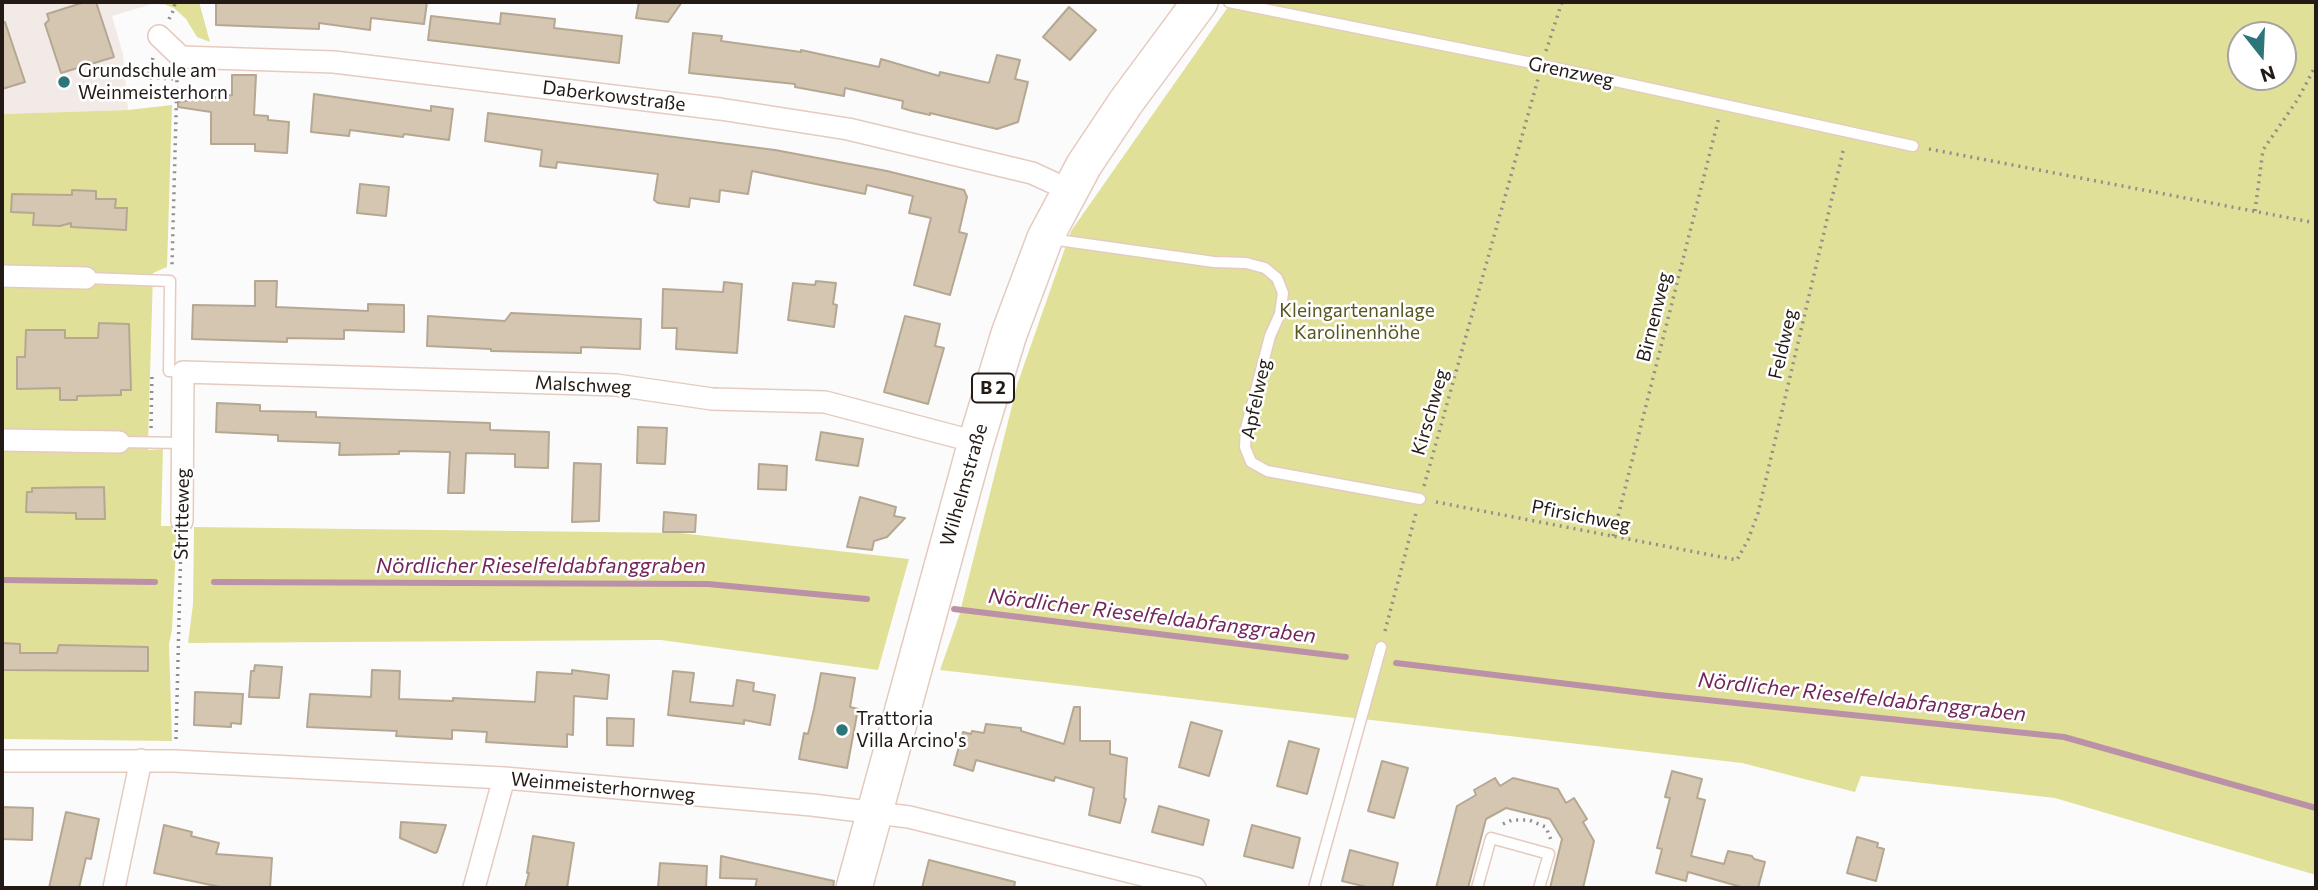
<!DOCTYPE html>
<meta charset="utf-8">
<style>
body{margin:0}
#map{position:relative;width:2318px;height:890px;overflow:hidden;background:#fbfbfb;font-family:Commissioner,sans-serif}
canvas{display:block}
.frame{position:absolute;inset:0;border:4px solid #231a16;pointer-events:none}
.north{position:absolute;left:2227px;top:21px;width:70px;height:70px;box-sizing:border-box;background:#fff;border:2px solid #a7a3a2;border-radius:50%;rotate:162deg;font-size:19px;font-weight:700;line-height:28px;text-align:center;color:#231a16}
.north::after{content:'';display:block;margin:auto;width:24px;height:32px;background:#2c767a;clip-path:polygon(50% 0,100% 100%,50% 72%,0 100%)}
</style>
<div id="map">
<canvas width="2318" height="890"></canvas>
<div class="frame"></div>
<div class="north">N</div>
</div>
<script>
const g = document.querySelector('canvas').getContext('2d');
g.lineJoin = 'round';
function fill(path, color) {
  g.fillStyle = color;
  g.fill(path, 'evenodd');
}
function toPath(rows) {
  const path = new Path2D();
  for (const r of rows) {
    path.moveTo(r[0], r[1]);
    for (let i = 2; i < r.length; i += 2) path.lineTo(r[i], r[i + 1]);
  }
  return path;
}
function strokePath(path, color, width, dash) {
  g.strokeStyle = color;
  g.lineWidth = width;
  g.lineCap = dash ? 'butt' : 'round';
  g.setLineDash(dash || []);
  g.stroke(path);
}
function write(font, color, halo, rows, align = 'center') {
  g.font = font + ' Commissioner,sans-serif';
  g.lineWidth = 5;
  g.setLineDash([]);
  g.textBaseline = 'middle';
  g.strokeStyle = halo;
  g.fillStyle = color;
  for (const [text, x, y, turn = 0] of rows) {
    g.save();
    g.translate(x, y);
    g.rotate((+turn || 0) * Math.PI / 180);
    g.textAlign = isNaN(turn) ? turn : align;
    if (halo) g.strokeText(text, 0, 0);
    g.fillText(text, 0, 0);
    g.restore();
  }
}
const built = toPath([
 [2,2,166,2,166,5,152,4,112,16,123,54,128,110,2,114]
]);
const green = toPath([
 [166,2,199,2,210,42,197,37,186,19,174,8,166,5],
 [1249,2,2316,2,2316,875,2055,798,1861,776,1855,792,1742,763,940,670,959,616,1018,382,1071,231,1228,7,1669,94],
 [2241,35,2283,35,2283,77,2241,77],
 [172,105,167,267,153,273,148,443,148,450,163,449,161,526,177,526,172,630,169,644,172,741,2,739,2,114,128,110],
 [194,527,680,533,909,559,878,670,661,640,188,643,193,604]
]);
const stream = toPath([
 [2,580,155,582],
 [214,582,708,584,867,599],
 [954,609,1346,657],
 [1396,663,1659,695,2064,737,2316,808]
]);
const building = toPath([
 [85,2,96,2,114,57,61,73,45,24,49,20,47,14,85,2],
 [216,2,427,2,424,24,371,18,370,30,319,23,319,29,216,25,216,2],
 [639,2,682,2,668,22,636,18,639,2],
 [1069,7,1096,30,1070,60,1043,37,1069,7],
 [501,13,555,19,554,28,622,36,619,63,428,40,431,16,500,24,501,13],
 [5,22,25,82,2,89,2,23,5,22],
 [693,33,722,36,721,41,801,52,801,50,879,67,881,59,939,76,940,72,989,83,997,55,1020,60,1015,79,1028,82,1018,122,997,129,930,113,930,115,912,111,902,108,903,101,845,88,844,96,795,87,795,84,689,73,693,33],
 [232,75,256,75,254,115,268,116,268,120,289,122,287,153,255,151,255,144,211,144,211,112,178,107,178,102,232,95,232,75],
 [314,94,431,111,431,106,453,109,449,140,404,134,403,137,350,130,349,136,311,132,314,94],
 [488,113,775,150,887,171,964,190,967,197,959,232,967,234,950,295,914,285,931,218,909,213,913,196,867,185,865,194,752,171,748,194,720,190,719,202,690,198,689,207,658,203,654,200,658,174,557,162,556,168,540,166,542,150,485,141,488,113],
 [360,184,389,187,386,216,357,213,360,184],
 [72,190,96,191,96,199,116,199,115,208,127,208,126,230,71,227,71,223,60,226,33,225,34,213,11,212,12,194,72,195,72,190],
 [255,281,277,281,276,307,368,311,368,304,404,305,404,332,344,330,344,339,287,338,287,342,192,339,193,305,255,306,255,281],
 [816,281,836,283,833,304,837,305,834,327,788,320,793,283,815,285,816,281],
 [724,282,742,284,737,353,676,349,677,328,662,328,663,289,723,292,724,282],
 [511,313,641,319,640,349,581,347,581,353,491,351,491,349,427,346,428,316,505,321,511,313],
 [905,316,940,324,935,346,944,348,928,404,884,392,905,316],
 [99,323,129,324,131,390,121,390,121,395,77,396,77,400,60,400,60,388,17,389,17,357,25,357,26,330,65,330,65,338,98,338,99,323],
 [217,403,260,405,260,411,316,412,316,417,490,423,490,430,549,432,548,468,515,467,515,454,466,453,464,493,448,493,450,452,399,451,399,454,339,455,340,443,278,441,278,435,216,432,217,403],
 [638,427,667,428,665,464,637,463,638,427],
 [821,432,863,439,858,466,816,460,821,432],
 [574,463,601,464,599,521,572,522,574,463],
 [759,464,787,466,786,490,758,489,759,464],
 [104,487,105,519,76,519,76,513,26,512,27,492,32,492,32,488,104,487],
 [860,497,896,507,894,516,905,518,887,537,874,541,872,550,847,547,860,497],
 [664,512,696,515,695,532,663,532,664,512],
 [2,643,20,644,20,653,57,653,59,645,148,647,148,671,2,670,2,643],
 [255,665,282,667,279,698,249,697,251,671,254,671,255,665],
 [372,670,400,671,399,699,453,701,453,698,535,702,537,672,572,674,572,670,609,675,607,699,574,696,573,735,567,734,567,747,486,742,487,732,452,730,452,739,396,736,397,731,307,727,310,694,371,697,372,670],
 [673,671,694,673,690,702,733,706,737,680,754,683,753,691,775,695,770,725,744,720,744,724,668,715,673,671],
 [821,673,855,678,850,707,858,709,847,768,799,759,804,733,808,734,814,709,821,673],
 [195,692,243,694,241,724,231,723,231,727,194,725,195,692],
 [1074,707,1080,707,1080,741,1110,741,1110,754,1127,758,1124,798,1126,799,1120,823,1089,815,1094,788,1055,777,1054,781,976,760,973,771,954,765,963,732,971,734,972,731,984,733,986,724,1021,728,1021,731,1064,744,1074,707],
 [607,718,634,719,633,746,607,745,607,718],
 [1191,722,1222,731,1209,776,1179,767,1191,722],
 [1289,741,1319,749,1307,794,1277,786,1289,741],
 [1382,761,1408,768,1394,818,1368,811,1382,761],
 [1672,771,1702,779,1697,798,1705,800,1691,856,1724,864,1728,851,1752,856,1754,859,1765,862,1758,888,1745,888,1688,872,1686,881,1656,873,1662,849,1657,848,1670,798,1665,797,1672,771],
 [1495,778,1500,786,1513,778,1558,789,1566,803,1574,798,1587,819,1583,822,1594,841,1583,888,1550,888,1562,839,1550,819,1506,808,1486,819,1468,888,1436,888,1457,806,1476,795,1474,790,1495,778],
 [1159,806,1209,820,1203,845,1152,832,1159,806],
 [2,807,33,808,32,840,2,839,2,807],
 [66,812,99,819,91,859,86,858,79,888,49,888,66,812],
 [401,822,446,825,437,852,435,853,400,838,401,822],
 [164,825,192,832,191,836,219,843,216,854,272,858,270,888,225,888,154,873,164,825],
 [1252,825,1300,838,1293,868,1244,856,1252,825],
 [533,836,574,843,567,888,525,888,529,873,527,873,533,836],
 [1857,837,1878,843,1877,847,1884,849,1876,881,1847,873,1857,837],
 [1350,850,1398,863,1392,888,1371,888,1342,881,1350,850],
 [721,856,834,881,833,888,755,888,757,879,720,878,721,856],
 [929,860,1015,882,1014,888,922,888,929,860],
 [660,863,707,866,706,888,658,888,660,863]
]);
const path = toPath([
 [169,19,174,9,175,2],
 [1546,51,1562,2],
 [153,58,149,70,150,78,177,79,172,265],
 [1929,149,2316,223],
 [2255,211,2263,150,2298,99,2316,65],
 [151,428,152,373],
 [1424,486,1538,79],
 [1436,502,1737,560,1748,540,1758,513,1844,147],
 [1613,536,1719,117],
 [1385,631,1416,513],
 [176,739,181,541],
 [1503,824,1512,820,1529,820,1546,827,1551,840]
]);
const lane = toPath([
 [1229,2,1542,65,1913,146],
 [1051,239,1214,262,1246,263,1265,268,1277,278,1283,293,1280,314,1270,336,1246,428,1245,447,1251,462,1267,471,1420,499],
 [86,278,170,281,169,371,183,372],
 [119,442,183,443],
 [1314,888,1381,647],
 [1477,888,1491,838,1549,854,1539,888]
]);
const street = toPath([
 [159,36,181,57,334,62,720,109,848,129,1032,173,1069,190],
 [2,276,86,278],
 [2,440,119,442],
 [182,521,183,372,586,384,616,385,712,399,825,402,976,442],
 [2,761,175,761,388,772,504,778,812,805,909,817,1195,888],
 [114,888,141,760],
 [474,888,504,778]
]);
const primary = toPath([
 [854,888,976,442,1009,334,1045,238,1084,165,1126,102,1200,2]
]);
const markers = [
 [64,82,7,"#2c767a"],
 [842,730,7,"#2c767a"]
];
const shields = [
 [993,388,42]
];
const shieldNames = [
 ["B 2",993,388]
];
const poiNames = [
 ["Grundschule am",78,71],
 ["Weinmeisterhorn",78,93],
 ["Trattoria",856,719],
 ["Villa Arcino's",856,741]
];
const streetNames = [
 ["Grenzweg",1571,72,12],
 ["Daberkowstraße",614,96,7],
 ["Birnenweg",1654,317,-76],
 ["Feldweg",1783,344,-77],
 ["Malschweg",583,385,3],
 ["Apfelweg",1256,399,-78],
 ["Kirschweg",1430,412,-74],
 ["Wilhelmstraße",964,485,-74],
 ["Stritteweg",182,514,-89],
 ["Pfirsichweg",1581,516,11],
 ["Weinmeisterhornweg",603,787,5]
];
const parkNames = [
 ["Kleingartenanlage",1357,311],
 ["Karolinenhöhe",1357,333]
];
const waterNames = [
 ["Nördlicher Rieselfeldabfanggraben",541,566],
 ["Nördlicher Rieselfeldabfanggraben",1152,616,7],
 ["Nördlicher Rieselfeldabfanggraben",1862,697,6]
];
fill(built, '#f1eae7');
fill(green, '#e1e098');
strokePath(stream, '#bb91a7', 6);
fill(building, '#d5c6b1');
strokePath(building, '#b5a792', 2);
strokePath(lane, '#e5cbbf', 13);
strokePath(street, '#e5cbbf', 24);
strokePath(primary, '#e5cbbf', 38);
strokePath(path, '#928e8c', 3.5, [2, 5]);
strokePath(lane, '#fff', 10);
strokePath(street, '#fff', 21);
strokePath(primary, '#fff', 35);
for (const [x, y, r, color] of markers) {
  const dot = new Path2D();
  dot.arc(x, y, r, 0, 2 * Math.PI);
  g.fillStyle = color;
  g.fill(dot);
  strokePath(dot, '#fff', 2.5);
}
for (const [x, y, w] of shields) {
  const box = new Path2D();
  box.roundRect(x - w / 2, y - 14.5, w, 29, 5);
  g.fillStyle = '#fff';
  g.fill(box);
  strokePath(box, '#231a16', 2);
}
write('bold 18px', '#231a16', null, shieldNames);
write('19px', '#231a16', '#fff', poiNames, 'left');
write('19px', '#231a16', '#fff', streetNames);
write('19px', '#585620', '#fff', parkNames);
write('italic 21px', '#73265a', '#fff', waterNames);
</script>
